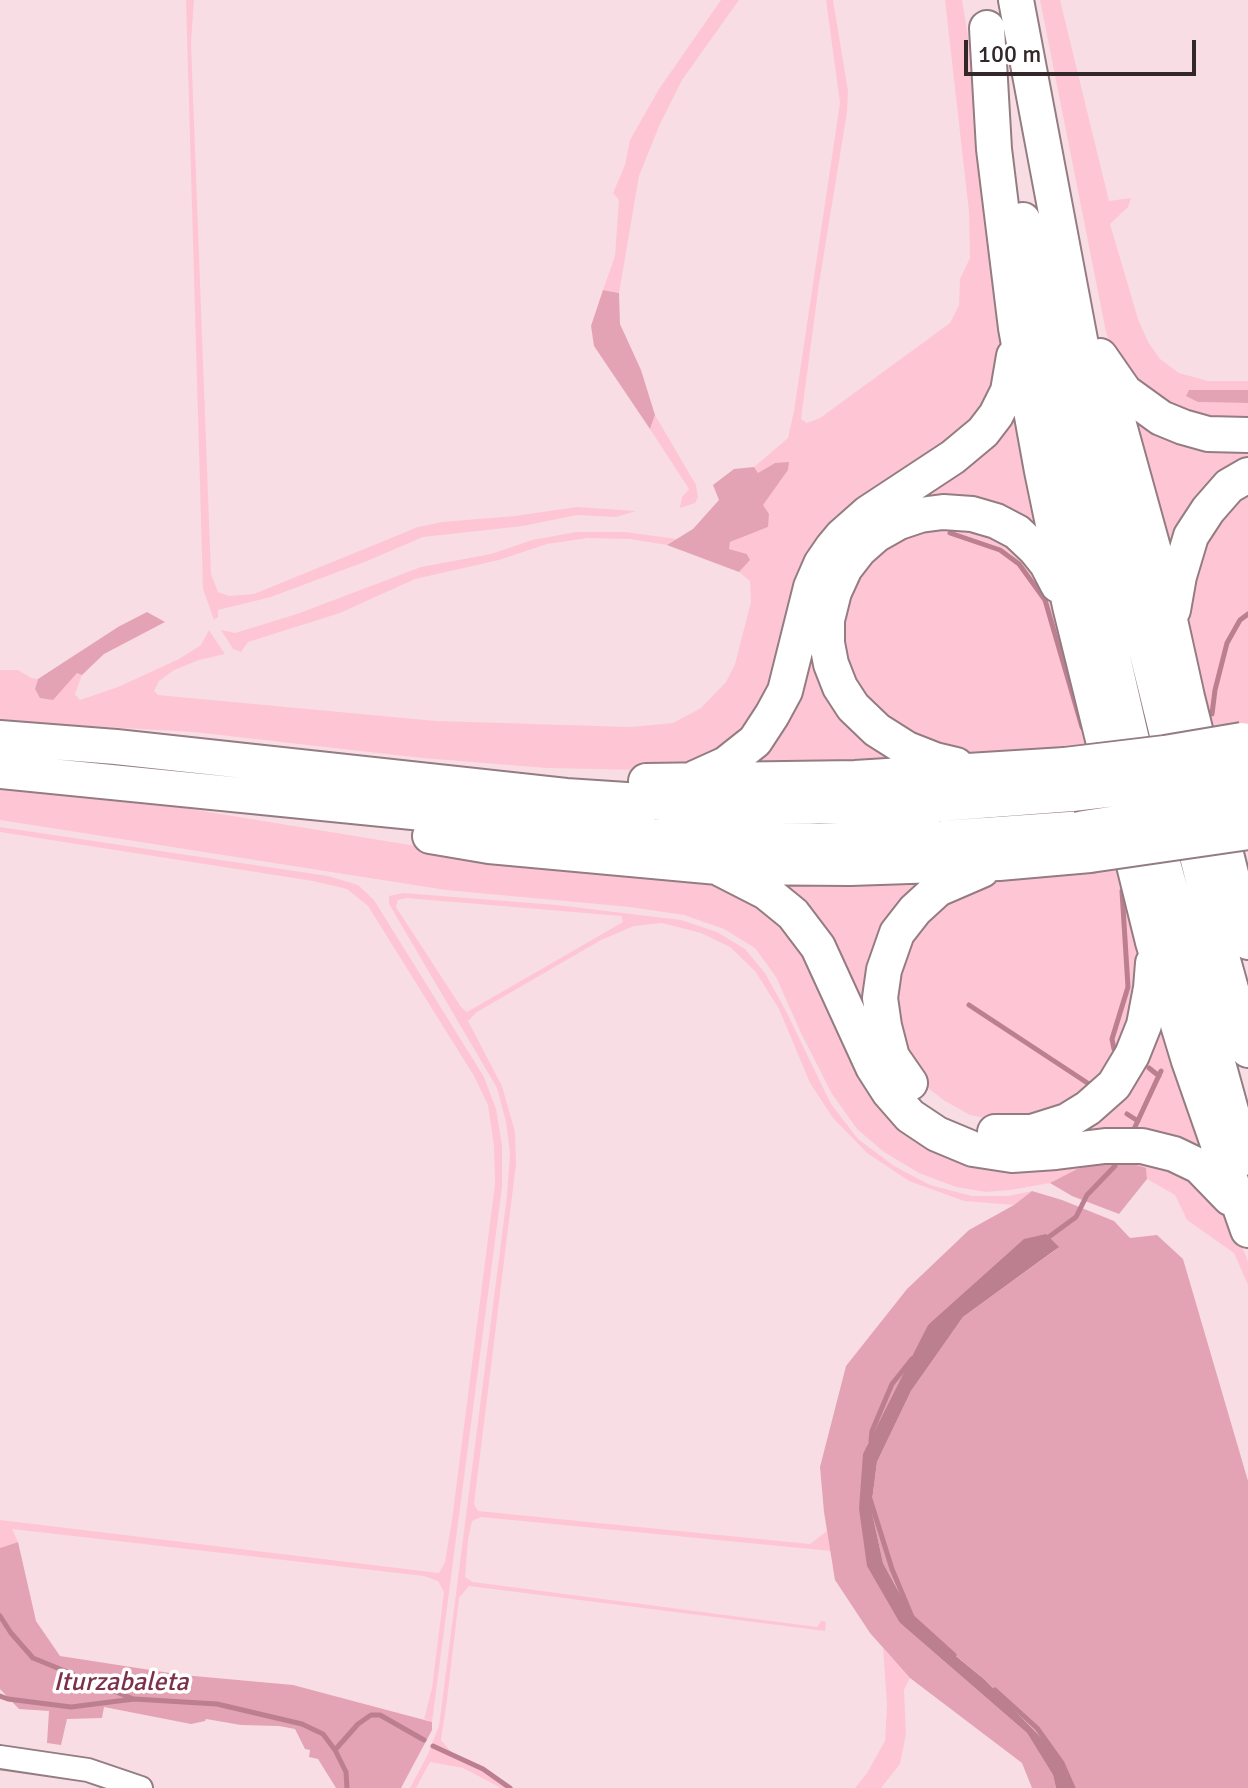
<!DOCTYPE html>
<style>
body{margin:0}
#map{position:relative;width:1248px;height:1788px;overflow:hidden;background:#f8dee4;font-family:Signika,sans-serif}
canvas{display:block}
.scale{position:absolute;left:964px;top:40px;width:232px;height:36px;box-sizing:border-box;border:4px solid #32282a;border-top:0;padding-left:10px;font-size:24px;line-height:28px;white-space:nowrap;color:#32282a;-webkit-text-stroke:6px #fff;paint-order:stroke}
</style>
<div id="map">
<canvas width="1248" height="1788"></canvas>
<div class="scale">100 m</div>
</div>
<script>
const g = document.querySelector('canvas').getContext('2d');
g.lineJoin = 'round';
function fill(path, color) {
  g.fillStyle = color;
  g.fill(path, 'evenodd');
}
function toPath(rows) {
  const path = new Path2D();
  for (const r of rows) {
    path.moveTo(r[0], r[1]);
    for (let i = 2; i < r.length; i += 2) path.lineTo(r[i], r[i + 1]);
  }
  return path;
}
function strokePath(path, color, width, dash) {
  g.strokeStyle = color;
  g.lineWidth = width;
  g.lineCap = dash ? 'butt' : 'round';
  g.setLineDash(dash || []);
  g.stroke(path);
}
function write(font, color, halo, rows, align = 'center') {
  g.font = font + ' Signika,sans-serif';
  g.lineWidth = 7;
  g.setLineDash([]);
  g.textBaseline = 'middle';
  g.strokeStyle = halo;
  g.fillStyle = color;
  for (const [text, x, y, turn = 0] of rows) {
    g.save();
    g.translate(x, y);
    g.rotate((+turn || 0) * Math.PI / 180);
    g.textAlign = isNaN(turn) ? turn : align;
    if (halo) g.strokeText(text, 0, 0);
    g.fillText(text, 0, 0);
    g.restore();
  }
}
const green = toPath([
 [186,0,194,0,191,43,211,574,218,592,229,596,254,594,418,527,442,522,515,516,577,507,636,511,616,517,577,515,523,526,423,537,367,561,271,597,218,610,218,617,214,620,203,589],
 [721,0,739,0,682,80,660,124,639,176,619,293,603,290,615,256,619,200,613,193,625,165,630,140,659,89],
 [826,0,833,0,848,91,847,112,819,284,801,419,807,423,820,418,950,323,959,305,960,279,970,258,969,212,945,0,962,0,984,134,1006,337,992,398,779,676,747,734,698,761,671,767,637,770,547,768,422,758,194,732,0,721,0,670,18,670,31,678,38,679,35,689,78,672,82,675,75,694,80,700,118,687,179,659,201,645,209,630,225,654,199,660,174,670,159,681,154,691,158,695,436,721,631,727,673,723,701,708,726,682,735,664,751,602,750,581,739,572,749,560,748,554,728,549,730,542,768,527,762,505,788,470,775,463,758,474,754,467,788,438,794,411,840,103],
 [1040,0,1060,0,1109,201,1131,198,1128,207,1110,224,1138,319,1148,342,1160,359,1179,373,1208,381,1248,381,1248,390,1190,390,1198,402,1248,403,1248,422,1216,424,1166,409,1115,358,1106,332],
 [1014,403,1019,408,1044,540,998,512,975,505,936,505,911,508,879,524,857,542,834,574,819,615,820,651,828,679,845,712,872,738,903,755,914,765,737,768,736,766,764,743,786,710,795,681,818,593,834,561,849,540,868,521,974,449,1000,424,1008,405],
 [1124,405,1248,443,1248,464,1169,573],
 [655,415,696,485,698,497,695,503,680,508,682,497,689,489,650,429],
 [1248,484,1248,729,1207,737,1184,618,1198,548],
 [970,525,1009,540,1050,591,1094,751,965,757,929,746,857,696,838,643,857,571,907,531],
 [576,532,625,532,677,539,667,545,630,539,588,538,547,544,499,560,415,579,340,613,248,642,241,652,233,649,221,630,235,633,297,614,421,567,491,554,532,540],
 [0,786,141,801,471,855,693,878,736,887,796,937,918,1136,1143,1156,1205,1186,1229,1220,1246,1256,1248,1262,1248,1285,1234,1253,1187,1220,1175,1195,1147,1179,1146,1168,1077,1169,1050,1183,1010,1190,986,1192,956,1187,919,1173,884,1152,857,1129,832,1094,801,1033,776,977,755,948,724,929,684,915,630,907,446,890,0,820],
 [0,827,328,876,358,885,374,900,484,1077,496,1109,502,1145,502,1187,432,1722,424,1719,432,1688,444,1592,438,1581,424,1576,12,1529,18,1542,0,1548,0,1520,439,1573,445,1562,452,1520,495,1184,494,1146,488,1105,474,1076,368,906,347,889,313,881,0,832],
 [1121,864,1137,925,1142,980,1112,1071,1067,1109,999,1121,970,1115,945,1101,924,1085,904,1056,890,1004,917,923,965,886,1007,876],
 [932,878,877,962,916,1103,944,1121,987,1137,1071,1128,1157,1007,1212,1162,1009,1147,918,1114,763,879],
 [403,893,557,905,681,920,717,932,745,949,765,973,786,1011,831,1104,858,1139,894,1166,930,1185,972,1196,1008,1196,1032,1191,1014,1205,964,1201,909,1181,867,1153,833,1118,810,1083,779,1009,755,971,730,947,701,933,662,923,634,926,601,940,477,1012,468,1021,502,1086,515,1132,516,1164,474,1504,478,1511,810,1544,827,1531,831,1551,481,1517,472,1521,468,1540,465,1577,473,1582,817,1627,821,1621,826,1622,825,1631,469,1586,459,1598,447,1700,441,1740,452,1753,497,1777,514,1788,501,1788,463,1768,430,1762,416,1788,410,1788,427,1756,439,1726,507,1196,510,1153,506,1122,497,1088,389,904,389,896],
 [406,898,621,916,623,922,467,1012,461,1007,396,907,398,900],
 [883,1648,910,1678,904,1690,906,1734,900,1764,881,1788,855,1788,867,1773,885,1741,887,1705]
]);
const forest = toPath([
 [603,290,619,293,620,324,641,370,655,415,650,429,594,346,591,326],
 [1189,390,1248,390,1248,403,1198,402,1186,396],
 [789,462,788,470,763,505,769,514,768,527,730,542,729,549,747,554,750,560,739,572,667,545,693,529,719,500,713,485,734,469,754,467,758,473,775,463],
 [147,612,165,622,104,654,82,675,77,673,53,700,40,698,35,689,38,679,118,627],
 [1124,1161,1146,1168,1147,1179,1119,1214,1072,1196,1050,1183,1077,1169,1103,1163],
 [1032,1191,1062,1200,1114,1221,1130,1238,1157,1235,1183,1259,1248,1481,1248,1788,1071,1788,1055,1752,985,1680,917,1623,883,1563,871,1508,877,1462,911,1391,963,1317,1058,1248,928,1325,859,1509,900,1623,1027,1733,1053,1775,1056,1788,1032,1788,1022,1763,910,1678,870,1633,835,1580,824,1512,820,1467,846,1366,907,1289,969,1230,1014,1205],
 [18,1542,36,1621,60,1656,183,1675,293,1685,432,1722,432,1730,401,1788,336,1788,318,1759,309,1757,310,1750,305,1749,295,1729,279,1726,241,1725,206,1719,205,1721,191,1724,104,1707,102,1718,67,1719,61,1745,47,1743,49,1711,19,1709,0,1689,0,1548]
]);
const water = toPath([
 [1046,1234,1059,1247,963,1317,911,1391,877,1462,871,1508,883,1563,916,1623,985,1680,1055,1752,1071,1788,1056,1788,1053,1775,1027,1733,900,1623,867,1566,859,1509,863,1454,928,1325,1024,1239]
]);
const stream = toPath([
 [950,533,1000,550,1019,564,1045,600,1082,727],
 [1212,714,1215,690,1227,643,1240,620,1248,614],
 [969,1005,1089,1084],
 [1114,1049,1112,1039,1128,987,1122,891],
 [1149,1068,1159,1076],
 [1127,1114,1138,1121],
 [1134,1129,1161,1071],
 [1046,1239,1076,1217,1087,1195,1115,1166],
 [871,1441,872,1431,892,1384,912,1359],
 [870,1499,892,1569,912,1617,954,1655],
 [0,1616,11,1633,33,1658,131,1698],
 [995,1690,1037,1728,1062,1763,1073,1788],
 [0,1696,8,1699,71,1707,134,1699,217,1704,302,1724,323,1734,335,1750,346,1772,347,1788],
 [433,1746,483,1769,510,1788],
 [335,1750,358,1724,371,1715,380,1715,424,1740]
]);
const minor = toPath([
 [0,1757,88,1770,141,1788]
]);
const highway = toPath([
 [1016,0,1090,393,1136,609,1221,953,1248,1050],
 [987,28,994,149,1016,328,1042,471,1070,606,1153,942,1189,1061,1248,1230],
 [1023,220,1054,384,1100,601,1146,801,1244,1158],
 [1100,356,1125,392,1161,418,1183,427,1208,434,1248,435],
 [1113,403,1158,566,1187,697,1248,942],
 [1173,610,1179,576,1191,536,1208,510,1229,486,1248,475],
 [0,738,116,747,566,796,732,807,913,806,1072,794],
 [956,765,935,760,907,749,877,730,853,707,840,687,831,664,827,643,827,620,834,592,845,568,859,550,876,535,899,522,920,515,943,512,972,514,996,521,1017,532,1035,549,1047,564,1058,585],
 [0,771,653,836,818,841,942,838,1084,828],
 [695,778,726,764,755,741,772,715,785,691,811,587,821,564,832,548,842,536,868,513,953,457,983,432,996,415,1008,391,1014,356],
 [646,781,855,778,1065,765],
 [430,836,489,846,718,867,850,868,999,863,1090,855],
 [721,869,766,892,793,914,818,947,873,1067,889,1092,910,1116,937,1134,973,1149,1012,1155,1056,1152,1105,1146,1142,1146,1174,1154,1199,1166,1230,1198],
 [910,1083,892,1057,884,1026,880,998,884,970,897,933,915,910,938,889,982,870],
 [995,1132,1032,1132,1067,1121,1088,1108,1114,1085,1132,1055,1144,1025,1151,988,1153,963]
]);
const highwayBridge = toPath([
 [1065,765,1165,753,1242,740],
 [1072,794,1166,783,1248,769],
 [1084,828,1248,803],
 [1090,855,1248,832]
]);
const waterNames = [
 ["Iturzabaleta",121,1683]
];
fill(green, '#fec6d4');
fill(forest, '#e4a3b4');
fill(water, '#bc7f8f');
strokePath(stream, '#bc7f8f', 5);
strokePath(minor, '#937c82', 26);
strokePath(highway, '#937c82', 38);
strokePath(minor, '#fff', 22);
strokePath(highway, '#fff', 34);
strokePath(highwayBridge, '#937c82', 38, []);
strokePath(highwayBridge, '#fff', 34);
write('italic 26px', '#7c3049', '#fff', waterNames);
</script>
